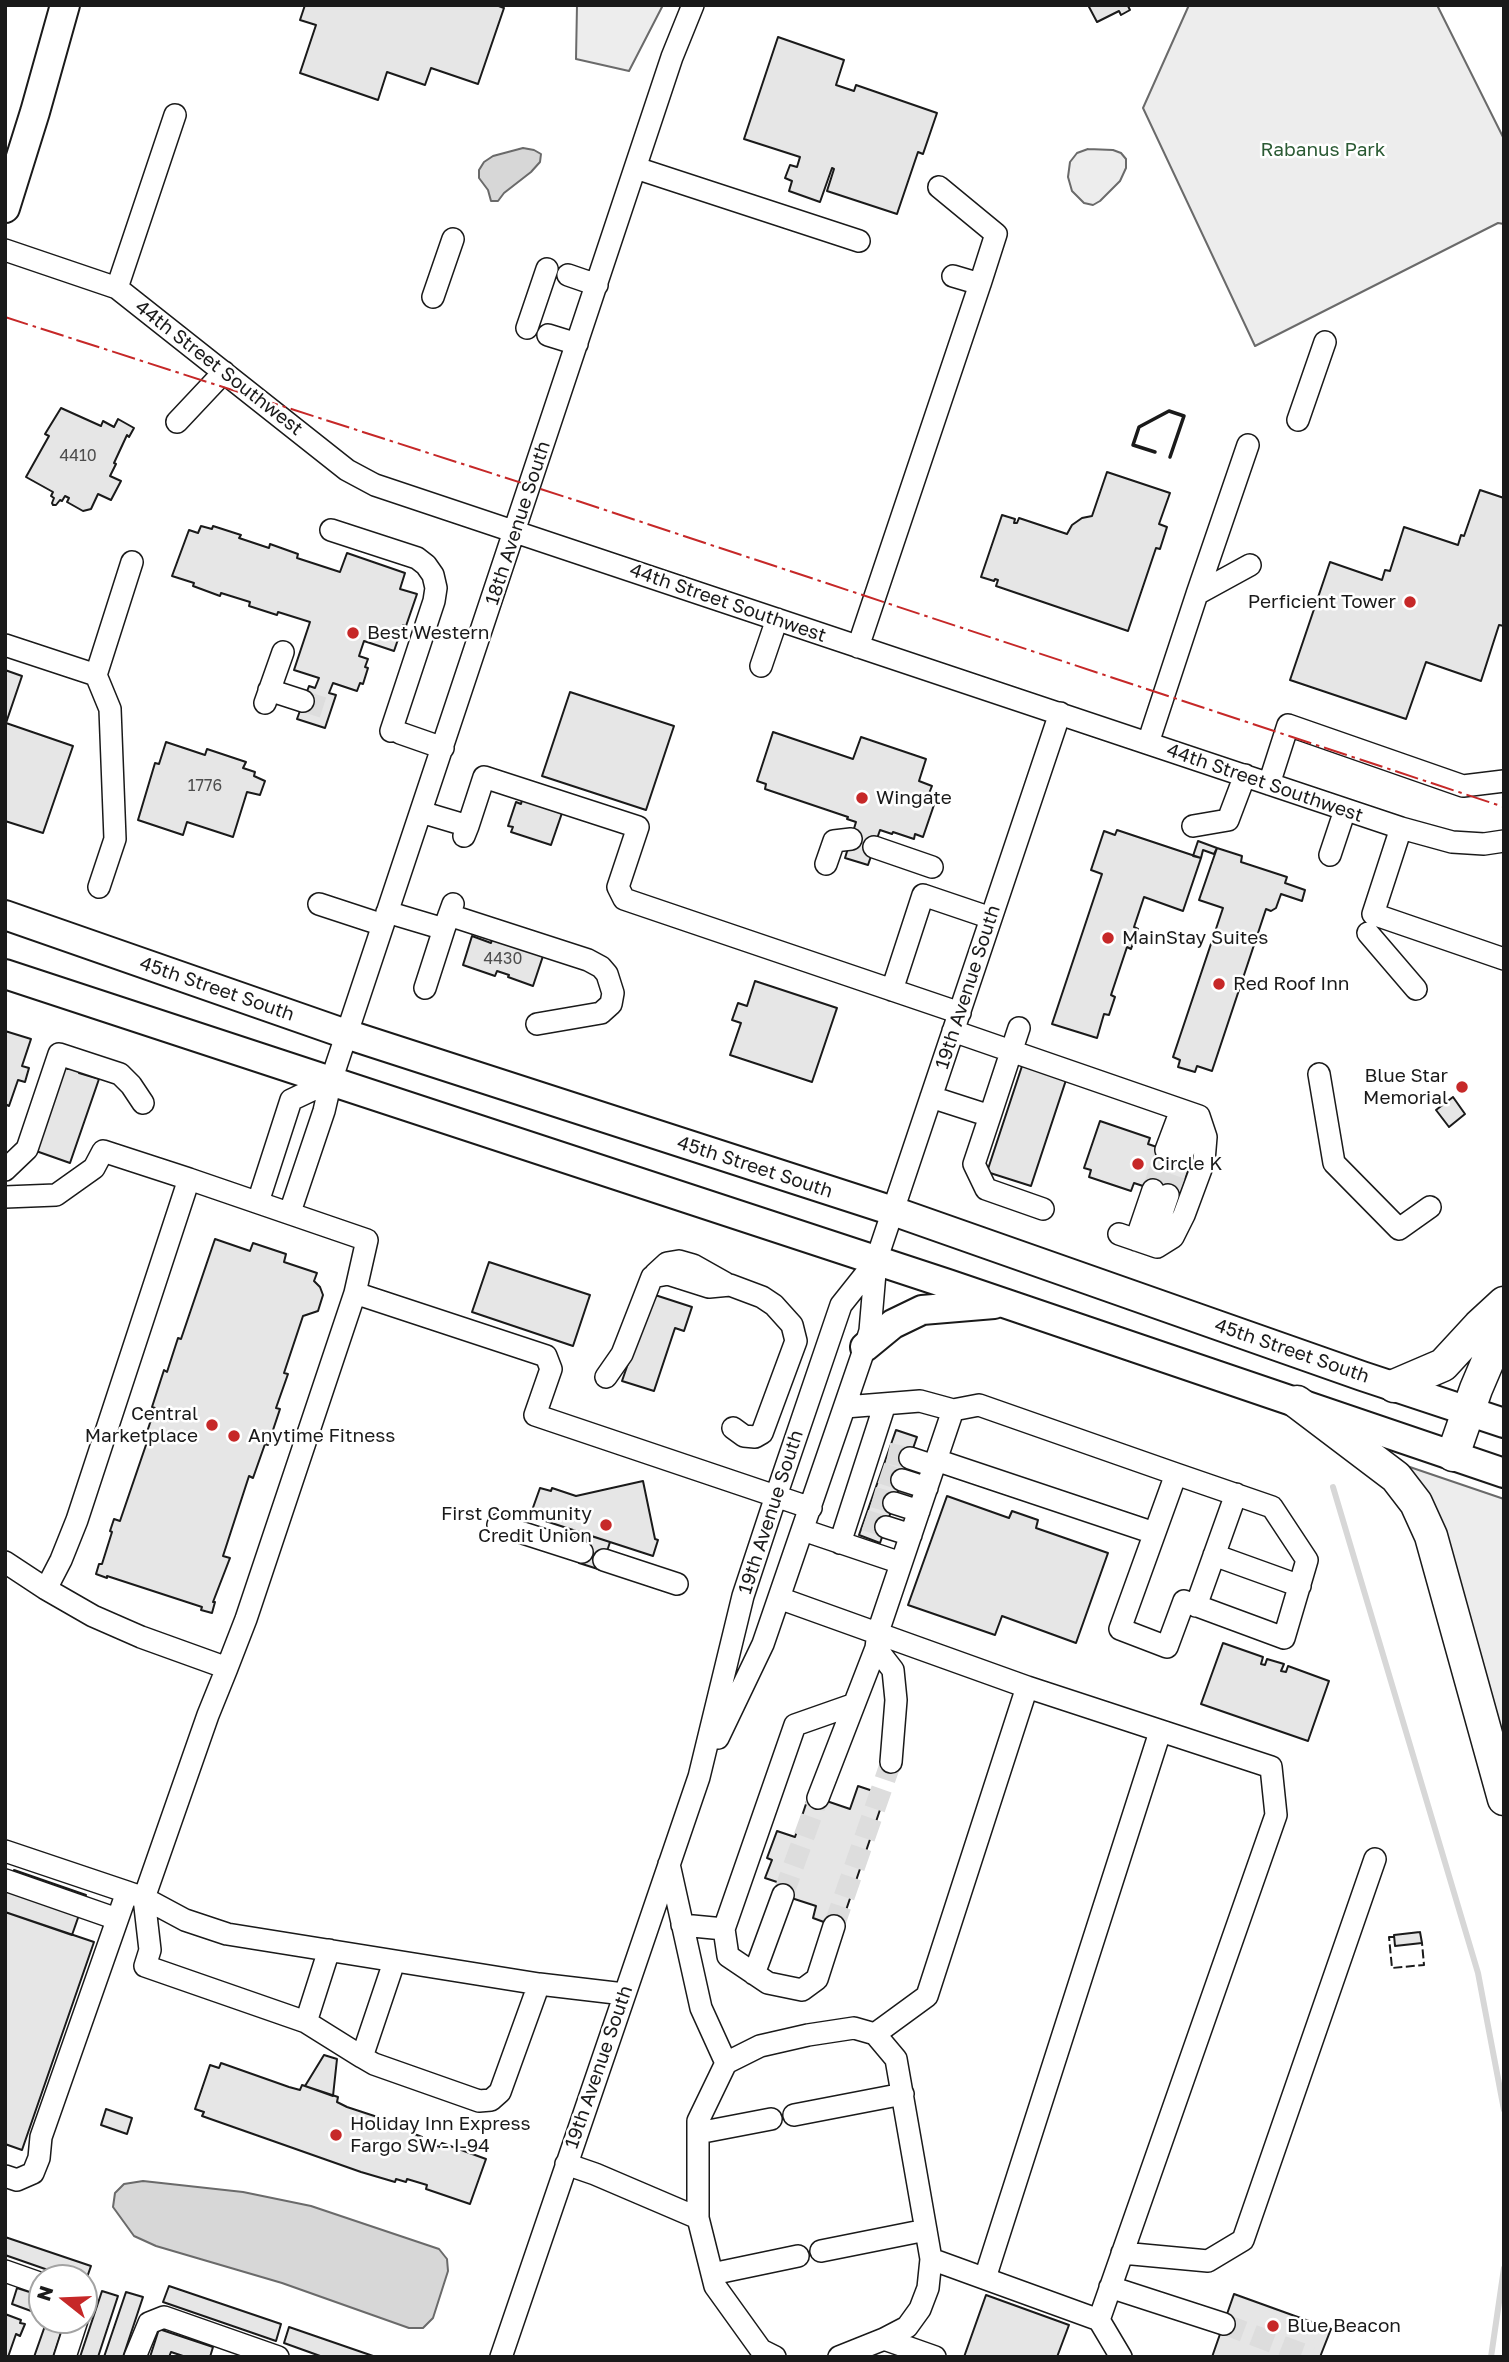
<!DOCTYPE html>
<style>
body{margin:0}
#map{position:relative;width:1509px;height:2362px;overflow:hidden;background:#fff;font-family:"Golos Text",sans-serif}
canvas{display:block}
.frame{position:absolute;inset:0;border:7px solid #1a1a1a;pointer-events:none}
.north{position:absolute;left:28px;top:2264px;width:70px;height:70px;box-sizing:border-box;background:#fff;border:2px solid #a3a3a3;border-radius:50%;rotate:288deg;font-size:19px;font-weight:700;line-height:28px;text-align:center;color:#1a1a1a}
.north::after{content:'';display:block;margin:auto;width:24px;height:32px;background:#c62828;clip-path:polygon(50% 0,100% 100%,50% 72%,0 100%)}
</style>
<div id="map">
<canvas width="1509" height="2362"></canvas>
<div class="frame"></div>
<div class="north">N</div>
</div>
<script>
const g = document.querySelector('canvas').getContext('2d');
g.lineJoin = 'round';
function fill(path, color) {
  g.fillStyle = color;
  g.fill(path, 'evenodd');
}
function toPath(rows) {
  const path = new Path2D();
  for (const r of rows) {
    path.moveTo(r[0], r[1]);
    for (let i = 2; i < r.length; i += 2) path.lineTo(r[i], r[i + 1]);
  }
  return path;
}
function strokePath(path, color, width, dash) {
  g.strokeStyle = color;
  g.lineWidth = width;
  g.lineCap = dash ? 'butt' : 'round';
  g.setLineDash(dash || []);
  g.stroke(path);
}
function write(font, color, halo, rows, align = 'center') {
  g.font = font + ' "Golos Text",sans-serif';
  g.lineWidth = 5;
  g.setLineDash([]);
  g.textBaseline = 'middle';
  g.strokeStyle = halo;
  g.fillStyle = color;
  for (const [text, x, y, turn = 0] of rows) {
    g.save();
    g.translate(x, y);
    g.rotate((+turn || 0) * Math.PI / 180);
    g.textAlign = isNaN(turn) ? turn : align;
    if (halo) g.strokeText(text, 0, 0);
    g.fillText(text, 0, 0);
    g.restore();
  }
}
const built = toPath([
 [577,5,663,5,629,71,576,59,577,5],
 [1189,5,1437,5,1504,139,1504,224,1498,223,1255,346,1143,108,1189,5],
 [1088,149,1113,150,1121,153,1126,159,1126,168,1120,181,1100,201,1093,205,1084,203,1072,191,1068,177,1070,162,1077,153,1088,149],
 [1398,1463,1504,1499,1504,1759,1398,1463]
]);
const water = toPath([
 [523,148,534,150,541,154,540,162,531,172,504,193,498,201,491,201,488,190,479,178,479,170,484,162,493,156,523,148],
 [143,2181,243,2192,311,2206,439,2249,447,2259,448,2271,433,2318,423,2328,409,2328,282,2283,156,2246,134,2236,113,2207,115,2193,124,2184,143,2181]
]);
const stream = toPath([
 [1333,1487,1478,1973,1504,2110],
 [1491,2357,1504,2268]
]);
const building = toPath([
 [305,5,496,5,504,8,478,84,431,68,425,85,387,72,378,100,300,73,316,25,300,20,305,5],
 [1088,5,1129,5,1128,6,1130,10,1121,15,1119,11,1097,22,1088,5],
 [778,37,844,60,836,85,854,91,856,85,937,113,923,154,918,152,897,214,827,191,834,169,832,168,820,202,789,191,792,181,785,178,790,165,797,167,800,157,744,139,778,37],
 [61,408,101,426,103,421,114,427,118,419,134,428,129,437,127,435,114,463,116,464,110,476,121,481,111,500,98,494,91,509,83,511,67,502,69,498,65,496,62,501,60,500,56,505,53,505,52,503,54,498,51,496,53,492,26,477,49,436,45,434,61,408],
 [1107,472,1170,493,1159,524,1167,527,1160,549,1156,548,1128,631,996,586,998,580,995,579,994,581,981,577,1002,515,1015,519,1014,523,1017,523,1019,518,1067,534,1072,525,1082,518,1092,516,1107,472],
 [1480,490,1504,498,1504,626,1499,625,1481,681,1426,662,1406,719,1290,680,1330,562,1382,580,1385,570,1390,571,1404,527,1458,545,1461,535,1464,536,1480,490],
 [201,526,212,529,213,526,241,535,239,538,269,548,270,544,298,554,297,558,340,572,347,553,405,573,400,589,417,594,406,626,403,625,394,651,364,641,359,656,368,659,365,667,368,668,363,684,360,683,357,691,333,683,329,693,336,695,325,728,297,719,309,686,315,688,319,678,294,670,310,622,278,612,277,615,249,606,250,602,221,593,220,596,193,586,194,583,172,576,189,530,198,533,201,526],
 [5,670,22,676,6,723,73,746,43,833,5,821,5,670],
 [570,692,674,726,646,810,542,776,570,692],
 [773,732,853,759,861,737,926,759,919,781,932,786,928,796,936,799,923,837,915,834,914,839,893,832,892,834,880,830,868,865,845,858,856,822,847,819,848,817,765,789,766,784,757,781,773,732],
 [166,742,205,755,207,749,246,762,243,768,255,772,254,776,265,781,260,795,247,792,233,837,187,822,183,835,138,820,155,763,159,764,166,742],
 [522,800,562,813,551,845,511,832,513,827,508,826,516,802,521,804,522,800],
 [1117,830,1201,858,1183,911,1144,897,1134,927,1138,929,1131,949,1127,947,1111,995,1115,997,1109,1015,1104,1014,1097,1038,1052,1024,1102,874,1091,870,1104,831,1115,835,1117,830],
 [1198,841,1217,848,1214,854,1203,850,1201,858,1193,856,1198,841],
 [1217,848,1242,856,1241,862,1287,877,1285,883,1305,890,1302,901,1281,894,1276,908,1271,911,1266,909,1212,1071,1197,1066,1195,1072,1178,1067,1180,1060,1173,1057,1223,908,1199,900,1217,848],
 [472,936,491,943,493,936,544,953,533,986,508,977,509,975,497,971,495,976,463,965,472,936],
 [755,981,837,1008,812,1082,730,1055,741,1023,732,1020,738,1003,747,1006,755,981],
 [5,1031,31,1039,22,1066,29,1068,25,1082,18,1080,9,1106,5,1104,5,1031],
 [1023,1063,1067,1077,1031,1186,987,1172,1023,1063],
 [69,1065,81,1069,79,1073,99,1079,70,1163,36,1151,64,1067,68,1069,69,1065],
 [1453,1097,1465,1114,1449,1127,1436,1110,1453,1097],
 [1100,1121,1150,1138,1148,1144,1192,1159,1179,1198,1134,1183,1131,1191,1089,1177,1091,1170,1084,1168,1100,1121],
 [215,1239,250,1251,253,1243,286,1254,284,1262,317,1273,314,1281,320,1287,323,1295,318,1311,303,1316,284,1373,288,1374,276,1408,280,1409,268,1445,265,1444,253,1478,249,1476,223,1556,230,1558,213,1602,215,1602,212,1613,201,1610,202,1607,107,1576,107,1578,96,1574,99,1564,102,1564,112,1532,110,1531,114,1519,120,1521,147,1442,144,1441,155,1408,152,1407,164,1370,167,1372,178,1338,181,1339,215,1239],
 [489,1262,590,1295,573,1346,472,1312,489,1262],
 [652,1294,692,1307,684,1331,675,1328,654,1391,622,1381,652,1294],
 [896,1430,917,1437,880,1543,859,1535,896,1430],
 [643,1481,655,1539,658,1540,653,1556,530,1516,540,1488,551,1491,552,1488,576,1496,643,1481],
 [947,1496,1009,1518,1012,1511,1038,1520,1036,1528,1108,1553,1076,1643,1002,1616,995,1635,908,1605,947,1496],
 [588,1535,610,1542,601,1570,579,1563,588,1535],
 [1223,1643,1263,1657,1261,1664,1265,1665,1267,1659,1284,1664,1281,1671,1286,1672,1288,1666,1329,1681,1308,1741,1201,1704,1223,1643],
 [858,1786,885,1795,840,1928,813,1918,816,1906,776,1893,780,1883,765,1878,772,1860,767,1858,777,1831,795,1837,809,1795,850,1809,858,1786],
 [14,1870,86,1895,72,1935,5,1912,5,1895,14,1870],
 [5,1912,94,1942,22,2150,5,2144,5,1912],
 [1420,1932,1422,1943,1395,1946,1394,1935,1420,1932],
 [324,2055,337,2059,333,2096,305,2086,324,2055],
 [221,2063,289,2087,300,2090,302,2085,338,2097,337,2102,347,2107,414,2129,412,2133,422,2137,421,2140,440,2147,442,2143,486,2159,470,2204,426,2189,427,2185,407,2179,406,2182,396,2179,395,2182,361,2172,202,2116,204,2112,195,2109,210,2065,219,2068,221,2063],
 [106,2109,132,2118,127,2134,101,2125,106,2109],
 [5,2237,91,2266,85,2283,84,2278,71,2278,5,2255,5,2237],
 [169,2286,281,2324,276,2341,163,2302,169,2286],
 [17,2288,42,2296,42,2315,12,2304,17,2288],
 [102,2291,118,2296,98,2357,80,2357,102,2291],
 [126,2292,143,2297,123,2357,104,2357,126,2292],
 [1234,2294,1331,2329,1320,2357,1212,2357,1234,2294],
 [986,2295,1069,2325,1057,2357,964,2357,986,2295],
 [5,2314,21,2320,20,2323,25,2324,20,2336,16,2334,8,2357,5,2357,5,2314],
 [47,2320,65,2320,53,2357,34,2357,47,2320],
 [289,2327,376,2357,323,2357,284,2343,289,2327],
 [159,2329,213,2347,210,2357,186,2357,171,2352,169,2357,150,2357,159,2329]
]);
const minorTunnel = toPath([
 [303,701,331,710],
 [1153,1190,1166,1150],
 [1168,1195,1182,1156],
 [888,1453,910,1458],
 [881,1473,902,1480],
 [873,1497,894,1503],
 [865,1520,886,1527],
 [783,1895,818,1798],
 [834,1926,891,1762],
 [1224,2324,1311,2357]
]);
const minor = toPath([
 [636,168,859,241],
 [939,187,996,234,980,284],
 [5,250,117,288,347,470,375,485,1401,828,1452,842,1484,844,1504,841],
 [568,275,597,285],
 [117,288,175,115],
 [433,297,453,239],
 [527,328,547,269],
 [548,335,577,344],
 [1298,420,1325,342],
 [177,422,224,372],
 [331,530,417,558,426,565,433,575,436,588,434,601,391,731],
 [1197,594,1248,445],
 [5,645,96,675,132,562],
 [858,647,980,284,953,276],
 [761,666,777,619],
 [96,675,110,709,115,839,99,887],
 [269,690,303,701],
 [265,703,283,652],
 [400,733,443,748],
 [1148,743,1197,594,1250,565],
 [1269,784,1288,725,1463,786,1504,781],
 [421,812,468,826,464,836],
 [468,826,484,777,638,827,618,887,624,899,960,1013],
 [1193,826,1228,820,1245,775],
 [1401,828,1373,914,1504,959],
 [874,847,932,867],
 [1330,855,1345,810],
 [826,864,834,841,851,839],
 [319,904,383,925],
 [387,912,444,929,453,904],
 [449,915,588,960,601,967,607,974,613,993,611,1004,601,1013,537,1024],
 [1368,933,1416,989],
 [425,988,444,929],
 [892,990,923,895,991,918],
 [953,1031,1199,1116,1206,1137,1204,1161,1184,1215,1173,1237,1157,1247,1119,1234],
 [1319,1074,1334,1163,1399,1229,1430,1207],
 [931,1097,990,1116,1019,1028],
 [990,1116,974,1164,986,1189,1043,1209],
 [1166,1150,1181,1110],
 [1182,1156,1196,1115],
 [5,1170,27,1149,59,1054,120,1074,131,1085,143,1103],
 [5,1197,56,1195,94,1168,103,1151,189,1179],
 [258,1202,291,1100,331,1081],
 [290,1212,324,1111,331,1081,672,57,693,5],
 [1136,1240,1153,1190],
 [1151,1245,1168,1195],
 [655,1274,667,1263,679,1261,693,1265,725,1283],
 [355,1293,546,1356,551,1369,535,1415,811,1508],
 [606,1377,622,1354,652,1277,668,1274,709,1287,730,1285,762,1297,774,1305,792,1325,796,1341,762,1433,755,1437,744,1436,733,1428],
 [953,1410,979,1405,1176,1474,1272,1507,1307,1560,1284,1638,1184,1601,1167,1647,1120,1629,1176,1474],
 [910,1458,934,1466],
 [936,1460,1154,1533],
 [902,1480,927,1488],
 [894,1503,919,1511],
 [498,1525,582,1552],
 [886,1527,911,1535],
 [803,1530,901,1563],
 [840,1543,885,1404],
 [1214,1555,1300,1586],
 [604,1560,677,1584],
 [5,1562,46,1589,93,1616,141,1637,227,1668,208,1715,144,1898,150,1950,145,1966,306,2022],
 [46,1589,61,1560,77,1520,189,1179,367,1240,355,1293,246,1619,227,1668],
 [779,1598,1027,1687,927,1996,875,2034],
 [1196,1606,1236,1494],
 [876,1648,893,1670,896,1700,891,1762],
 [718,1738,763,1644,865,1347,870,1331,876,1261,1060,713],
 [818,1798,876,1648,878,1632,953,1410,920,1401,845,1407],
 [5,1851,127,1892,144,1898,185,1920,227,1934,539,1984,624,1994],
 [669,1864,701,2008,726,2063],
 [5,1880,117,1919],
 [682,1925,724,1929],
 [834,1926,817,1979,802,1990,768,1983,728,1956,724,1929,795,1725,852,1705],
 [329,1950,306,2022,362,2057],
 [394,1962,362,2057,374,2064,479,2101,491,2100,500,2092,539,1984],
 [754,1974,783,1895],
 [794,2115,903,2094],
 [698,2133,771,2119],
 [566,2164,595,2174,698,2218],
 [5,2176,17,2180,33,2173,39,2158,41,2137,127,1892],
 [821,2251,926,2230],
 [1122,2253,1208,2261,1243,2240,1375,1859],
 [931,2259,1099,2320,1276,1815,1271,1767,1027,1687],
 [5,2271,42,2284],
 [712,2274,798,2256],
 [985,2278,1160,1732],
 [1110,2287,1224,2324],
 [1099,2320,1121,2357],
 [884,2339,935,2357],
 [65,2357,77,2320],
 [135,2357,149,2323,164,2317,278,2357],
 [501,2357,699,1777,743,1596,776,1496,841,1305,876,1261],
 [775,2357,761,2350,715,2286,698,2218,698,2121,726,2063,760,2046,808,2035,854,2028,875,2034,896,2059,931,2259,928,2288,920,2309,907,2327,884,2339,839,2357]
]);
const major = toPath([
 [5,208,35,112,65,5],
 [5,915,346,1034,893,1211,1362,1376,1504,1423],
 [5,974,948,1284,1504,1473],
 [865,1347,893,1324,922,1310,994,1304]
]);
const highway = toPath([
 [1394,1386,1443,1365,1479,1326,1504,1303],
 [1297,1402,1396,1477,1416,1503,1431,1536,1504,1799],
 [1453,1455,1476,1389,1504,1323]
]);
const fence = toPath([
 [1394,1937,1389,1937,1392,1968,1424,1965,1422,1943]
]);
const wall = toPath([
 [1155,452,1133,445,1139,427,1169,411,1184,416,1170,457]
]);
const power = toPath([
 [5,317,581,502,1504,807]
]);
const markers = [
 [1410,602,7,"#c62828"],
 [353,633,7,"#c62828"],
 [862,798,7,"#c62828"],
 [1108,938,7,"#c62828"],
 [1219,984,7,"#c62828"],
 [1462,1087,7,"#c62828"],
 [1138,1164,7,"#c62828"],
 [212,1425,7,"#c62828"],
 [234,1436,7,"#c62828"],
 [606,1525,7,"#c62828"],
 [336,2135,7,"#c62828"],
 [1273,2326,7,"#c62828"]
];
const numberNames = [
 ["4410",78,456],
 ["1776",205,786],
 ["4430",503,959]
];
const parkNames = [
 ["Rabanus Park",1323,150]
];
const streetNames = [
 ["44th Street Southwest",219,368,38],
 ["18th Avenue South",518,523,-72],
 ["44th Street Southwest",728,603,19],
 ["44th Street Southwest",1265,783,19],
 ["19th Avenue South",968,987,-72],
 ["45th Street South",217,989,19],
 ["45th Street South",755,1167,18],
 ["45th Street South",1292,1351,19],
 ["19th Avenue South",771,1512,-72],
 ["19th Avenue South",599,2067,-71]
];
const poiNames = [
 ["Perficient Tower",1396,602,"right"],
 ["Best Western",367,633],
 ["Wingate",876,798],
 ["MainStay Suites",1122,938],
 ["Red Roof Inn",1233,984],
 ["Blue Star",1448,1076,"right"],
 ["Memorial",1448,1098,"right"],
 ["Circle K",1152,1164],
 ["Central",198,1414,"right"],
 ["Marketplace",198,1436,"right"],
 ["Anytime Fitness",248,1436],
 ["First Community",592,1514,"right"],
 ["Credit Union",592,1536,"right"],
 ["Holiday Inn Express",350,2124],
 ["Fargo SW - I-94",350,2146],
 ["Blue Beacon",1287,2326]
];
fill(built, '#ededed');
strokePath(built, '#6a6a6a', 2);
fill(water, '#d7d7d7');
strokePath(water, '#6a6a6a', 2);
strokePath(stream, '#d7d7d7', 6);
fill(building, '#e6e6e6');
strokePath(building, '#1a1a1a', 2);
strokePath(minorTunnel, '#ddd', 21, [21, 10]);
strokePath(minor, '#1a1a1a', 24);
strokePath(major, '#1a1a1a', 32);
strokePath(highway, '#1a1a1a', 35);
strokePath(minor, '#fff', 21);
strokePath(major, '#fff', 28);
strokePath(highway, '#fff', 32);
strokePath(fence, '#1a1a1a', 2, [9, 3.5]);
strokePath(wall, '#1a1a1a', 3.5);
strokePath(power, '#c62828', 2, [24, 5, 3.5, 5]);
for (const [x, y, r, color] of markers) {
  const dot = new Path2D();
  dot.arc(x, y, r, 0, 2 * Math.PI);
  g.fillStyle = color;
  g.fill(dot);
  strokePath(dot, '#fff', 2.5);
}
write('16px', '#4d4d4d', null, numberNames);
write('19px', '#2b5a34', '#fff', parkNames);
write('19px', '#1a1a1a', '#fff', streetNames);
write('19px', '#1a1a1a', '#fff', poiNames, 'left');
</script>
